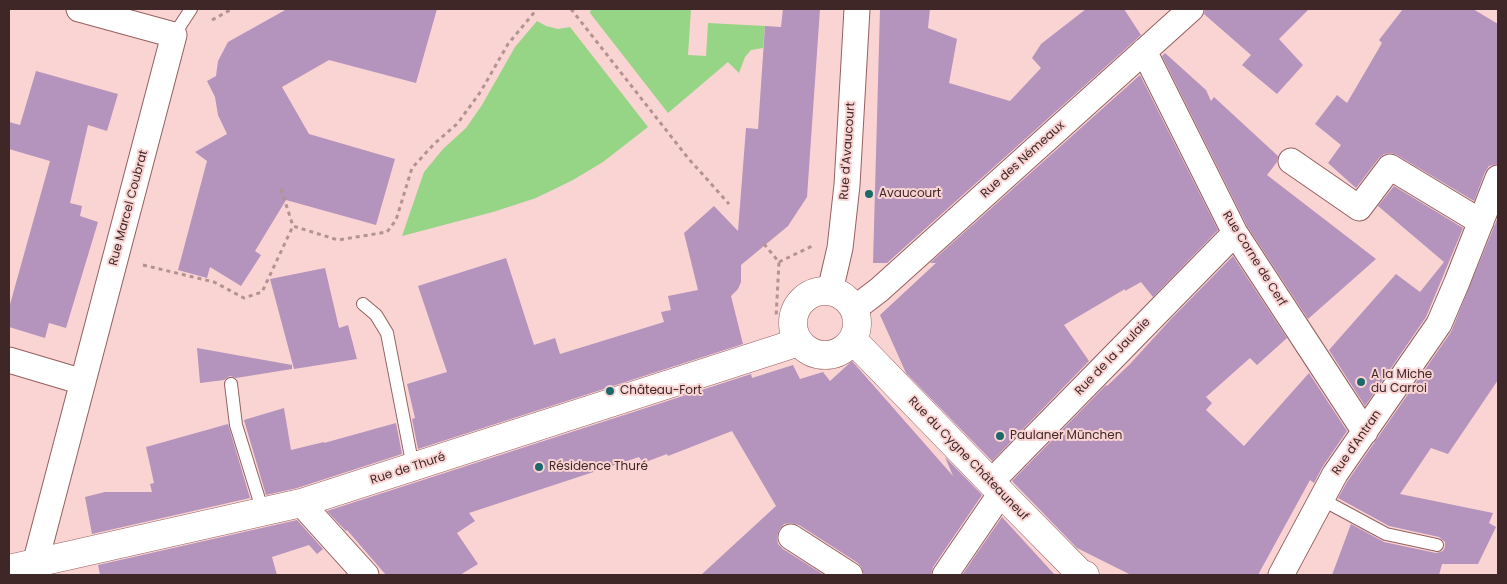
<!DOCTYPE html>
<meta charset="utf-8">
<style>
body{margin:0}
#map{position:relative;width:1507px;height:584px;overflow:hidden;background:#fad4d3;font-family:Poppins,sans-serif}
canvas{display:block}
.frame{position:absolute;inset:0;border:10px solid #3f2728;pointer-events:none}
</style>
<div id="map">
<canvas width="1507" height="584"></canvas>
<div class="frame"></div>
</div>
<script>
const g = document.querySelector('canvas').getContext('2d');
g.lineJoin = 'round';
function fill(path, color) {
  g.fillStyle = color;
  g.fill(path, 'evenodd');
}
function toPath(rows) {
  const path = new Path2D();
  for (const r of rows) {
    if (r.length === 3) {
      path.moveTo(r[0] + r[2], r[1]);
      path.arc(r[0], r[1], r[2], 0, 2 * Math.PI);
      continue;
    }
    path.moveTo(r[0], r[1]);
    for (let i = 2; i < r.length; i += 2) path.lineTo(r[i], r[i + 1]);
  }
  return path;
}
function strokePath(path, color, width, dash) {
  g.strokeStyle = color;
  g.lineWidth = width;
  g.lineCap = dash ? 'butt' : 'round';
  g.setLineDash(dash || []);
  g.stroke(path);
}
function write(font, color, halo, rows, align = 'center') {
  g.font = font + ' Poppins,sans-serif';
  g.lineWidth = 4;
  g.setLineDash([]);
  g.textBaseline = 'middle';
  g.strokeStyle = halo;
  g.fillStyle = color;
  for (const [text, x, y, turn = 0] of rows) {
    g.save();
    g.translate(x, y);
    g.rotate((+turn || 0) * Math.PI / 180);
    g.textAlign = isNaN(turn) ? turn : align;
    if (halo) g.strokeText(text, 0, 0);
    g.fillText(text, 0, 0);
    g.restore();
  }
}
const green = toPath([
 [591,9,691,9,688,55,706,56,708,23,765,26,763,48,751,50,745,57,739,73,728,62,668,113,590,13],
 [537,21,546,26,558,29,570,27,648,127,603,162,573,180,536,198,493,212,402,236,424,172,443,149,466,128,482,105,515,47]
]);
const building = toPath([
 [287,9,437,9,416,83,329,60,282,87,309,134,395,159,376,225,286,200,255,251,261,255,241,286,210,267,207,278,178,270,207,161,195,152,227,134,218,115,215,97,207,81,216,76,218,61,228,42],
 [783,9,820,9,807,197,788,226,741,265,741,282,738,289,731,296,743,344,418,449,412,419,415,418,407,384,447,372,418,286,506,258,534,345,555,338,560,354,664,322,661,312,671,310,668,296,698,290,684,233,714,206,738,231,746,128,758,129,765,26,781,27],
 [880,9,930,9,928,28,957,39,949,83,1010,101,1041,68,1032,58,1041,44,1086,9,1124,9,1141,35,887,263,873,263],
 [1205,9,1309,9,1279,39,1303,65,1277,94,1242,65,1251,55,1204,14],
 [1403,9,1473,9,1498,24,1498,164,1489,166,1485,172,1474,201,1397,155,1391,153,1384,154,1379,158,1356,188,1328,163,1341,145,1315,124,1337,95,1347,103,1382,43,1379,40],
 [1165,53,1206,90,1211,101,1214,97,1278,156,1277,162,1267,175,1376,259,1308,319,1247,226,1162,56],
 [36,71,118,94,107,131,88,125,70,203,82,206,80,216,98,222,66,328,49,323,45,338,9,327,9,308,50,161,9,149,9,122,20,125],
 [1140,75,1218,230,1153,297,1141,282,1125,291,1125,289,1064,325,1089,361,992,461,906,373,880,315,936,263,930,263],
 [1394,186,1463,228,1426,317,1365,406,1329,350,1396,274,1420,292,1444,262,1378,206],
 [1498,217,1498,380,1448,454,1431,448,1400,494,1493,513,1489,523,1496,527,1478,564,1442,564,1439,575,1332,575,1351,524,1384,542,1436,553,1443,551,1445,547,1445,542,1439,537,1389,526,1338,498,1347,482,1451,332],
 [1233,256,1287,338,1257,365,1250,358,1206,397,1212,403,1206,410,1244,446,1309,373,1347,431,1323,466,1314,483,1310,480,1258,575,1131,575,1077,548,1012,481,1106,385,1107,386,1130,364,1171,319],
 [325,268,339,328,348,325,357,359,294,369,270,279],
 [197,348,292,365,292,369,236,378,230,376,224,380,200,383],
 [852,361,953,476,945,457,982,495,933,567,931,575,864,575,862,568,858,563,799,525,791,523,784,524,779,530,777,537,778,544,783,549,824,575,701,575,776,506,732,431,668,456,667,454,643,463,639,457,469,513,475,521,457,533,478,564,460,575,386,575,347,530,346,531,327,511,751,374,752,378,793,365,800,379,823,372,830,381],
 [284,408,291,450,324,442,324,443,396,423,402,454,297,488,266,495,244,420],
 [228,424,250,498,92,534,85,497,105,492,152,492,150,484,154,483,146,447],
 [1002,517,1055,575,962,575],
 [297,520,323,549,317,554,309,545,272,557,277,575,100,575,98,565]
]);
const path = toPath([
 [571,9,688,158,729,204],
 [212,20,232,9],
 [281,189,293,226],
 [764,244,779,262,776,318],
 [779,262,812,246],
 [143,265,214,282,244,298,262,292,293,226,338,240,387,232,396,220,412,168,434,144,458,123,481,91,508,44,537,9]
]);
const service = toPath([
 [174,35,191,9],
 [363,304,376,315,387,333,413,467],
 [231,384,236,425,263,512],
 [1321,499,1386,534,1437,545]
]);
const minor = toPath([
 [1144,51,1235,233,1365,432],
 [1291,161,1359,208,1390,167,1481,222],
 [830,291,840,248,847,185,857,9],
 [854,309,879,290,1191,9],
 [9,360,83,382],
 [991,482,1235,233],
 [301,503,366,575],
 [791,537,850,575],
 [35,564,174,35,79,9],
 [945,575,1001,493],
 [1281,575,1335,474,1439,324,1457,282,1498,178]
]);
const secondary = toPath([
 [825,323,32],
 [853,340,1011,503,1080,573,1085,575],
 [9,569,301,503,799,342]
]);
const markers = [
 [869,194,5,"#1c696c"],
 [1361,382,5,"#1c696c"],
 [610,391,5,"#1c696c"],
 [1000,436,5,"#1c696c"],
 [539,467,5,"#1c696c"]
];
const streetNames = [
 ["Rue d'Avaucourt",848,151,-86],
 ["Rue des Némeaux",1023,160,-42],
 ["Rue Marcel Coubrat",129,208,-75],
 ["Rue Corne de Cerf",1254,259,58],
 ["Rue de la Jaulaie",1113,357,-46],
 ["Rue d'Antran",1357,443,-55],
 ["Rue du Cygne Châteauneuf",968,459,46],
 ["Rue de Thuré",408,469,-18]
];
const poiNames = [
 ["Avaucourt",879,194],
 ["A la Miche",1371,375],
 ["du Carroi",1371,389],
 ["Château-Fort",620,391],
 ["Paulaner München",1010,436],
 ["Résidence Thuré",549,467]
];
fill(green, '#96d486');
fill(building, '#b493bd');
strokePath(service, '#955f5f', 14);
strokePath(minor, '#955f5f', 27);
strokePath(secondary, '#955f5f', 29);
strokePath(path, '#b39392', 3, [4, 4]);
strokePath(service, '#fff', 12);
strokePath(minor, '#fff', 25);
strokePath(secondary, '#fff', 28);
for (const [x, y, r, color] of markers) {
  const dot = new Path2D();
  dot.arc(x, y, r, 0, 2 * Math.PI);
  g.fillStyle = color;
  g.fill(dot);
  strokePath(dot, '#fad4d3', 2);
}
write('12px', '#3f2728', '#fad4d3', streetNames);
write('12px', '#3f2728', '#fad4d3', poiNames, 'left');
</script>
